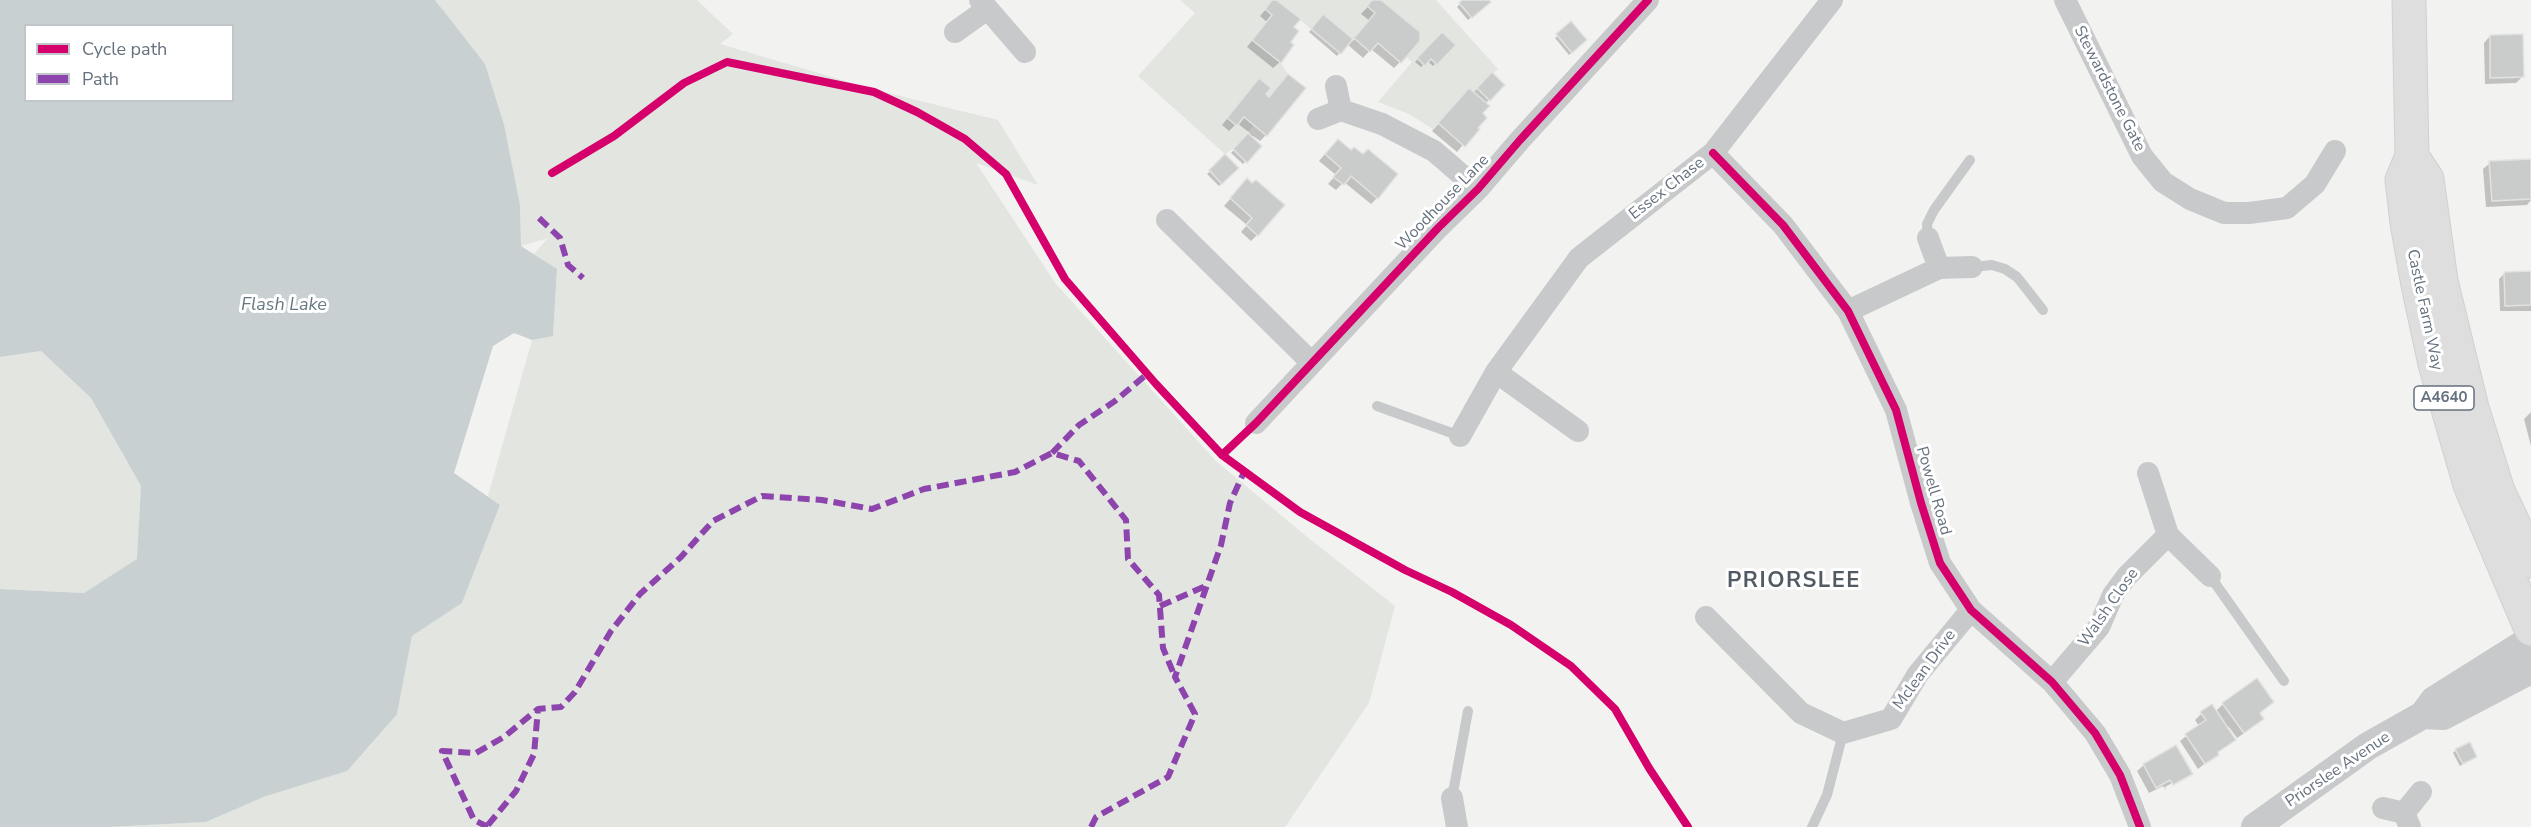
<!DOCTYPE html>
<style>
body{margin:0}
#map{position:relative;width:2531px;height:827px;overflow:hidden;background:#f2f3f1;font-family:"Nunito Sans",sans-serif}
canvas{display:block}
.legend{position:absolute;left:24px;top:24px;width:210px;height:78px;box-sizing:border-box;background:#fff;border:2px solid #c1c6cb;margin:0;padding:8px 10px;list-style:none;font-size:18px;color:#65717e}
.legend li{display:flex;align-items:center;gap:12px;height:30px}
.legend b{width:30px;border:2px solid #c1c6cb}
</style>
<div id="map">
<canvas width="2531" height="827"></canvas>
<ul class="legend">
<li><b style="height:8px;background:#d6006c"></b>Cycle path</li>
<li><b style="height:8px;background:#8e44ad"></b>Path</li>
</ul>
</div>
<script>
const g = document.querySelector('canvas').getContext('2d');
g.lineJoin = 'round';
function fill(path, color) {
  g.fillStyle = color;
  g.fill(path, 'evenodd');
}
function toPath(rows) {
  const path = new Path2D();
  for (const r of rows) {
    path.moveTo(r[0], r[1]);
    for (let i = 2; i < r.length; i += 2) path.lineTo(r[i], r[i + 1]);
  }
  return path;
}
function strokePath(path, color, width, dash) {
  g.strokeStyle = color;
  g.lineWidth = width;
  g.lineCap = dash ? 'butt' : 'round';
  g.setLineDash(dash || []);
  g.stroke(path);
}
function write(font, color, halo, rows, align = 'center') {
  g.font = font + ' "Nunito Sans",sans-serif';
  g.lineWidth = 6;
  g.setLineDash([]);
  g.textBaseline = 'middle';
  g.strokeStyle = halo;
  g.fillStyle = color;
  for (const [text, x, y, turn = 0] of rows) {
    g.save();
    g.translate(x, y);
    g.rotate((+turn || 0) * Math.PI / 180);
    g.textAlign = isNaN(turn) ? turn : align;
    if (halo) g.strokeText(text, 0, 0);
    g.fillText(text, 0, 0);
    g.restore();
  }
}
const green = toPath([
 [435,0,697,0,733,34,720,44,876,90,998,120,1038,185,976,163,1056,284,1216,461,1306,536,1395,606,1369,703,1285,827,107,827,206,822,266,796,397,714,412,636,462,603,500,505,488,496,532,340,553,335,557,270,534,254,548,238,521,246,520,205,439,4],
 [1180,0,1272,0,1272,15,1252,40,1281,63,1288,74,1269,97,1266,94,1271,87,1259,78,1228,118,1237,126,1244,117,1254,125,1233,149,1225,154,1138,76,1195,13],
 [1276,0,1372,0,1367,6,1375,13,1353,39,1323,15,1311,29],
 [1381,0,1436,0,1498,69,1474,92,1469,88,1433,129,1409,114,1378,102,1412,62,1406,57,1420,41,1420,32],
 [41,351,91,398,141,486,138,559,84,593,0,589,0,357]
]);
const water = toPath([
 [0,0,435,0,485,64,504,125,520,205,521,246,557,269,553,336,532,340,514,333,493,346,454,473,500,505,462,603,412,636,397,714,347,771,266,796,206,822,107,827,0,827,0,589,84,593,137,559,141,486,91,398,41,351,0,357],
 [26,26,232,26,232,100,26,100]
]);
const shadow = toPath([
 [1274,0,1292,28,1280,62,1273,68,1247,47,1267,22,1260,16],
 [1374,0,1379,0,1400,62,1394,68,1371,49,1363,58,1347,44,1337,56,1309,32,1323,16,1353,41,1370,21,1361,14],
 [1464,0,1487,0,1489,2,1468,20,1457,7],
 [1571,24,1585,40,1569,55,1555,38],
 [1442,34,1454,45,1433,66,1427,61,1421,67,1415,62],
 [2490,36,2522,77,2516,83,2485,84,2484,43],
 [1492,74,1503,85,1485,104,1481,113,1485,118,1457,152,1432,131,1463,96,1473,93],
 [1253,87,1263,95,1266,135,1260,141,1253,136,1251,137,1260,146,1243,164,1231,153,1250,133,1237,123,1229,131,1222,125],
 [1331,147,1377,198,1371,204,1344,182,1336,190,1328,184,1336,175,1319,161],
 [1225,157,1236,168,1219,186,1207,174],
 [2531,160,2531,200,2527,205,2486,207,2483,169,2490,163],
 [1247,180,1257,235,1251,241,1241,232,1247,225,1224,206],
 [2531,272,2531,311,2500,311,2499,279,2505,273],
 [2531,412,2531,446,2524,419],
 [2272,702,2259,714,2256,725,2237,738,2229,727,2227,729,2234,740,2198,769,2180,741,2199,726,2195,720,2201,714,2215,712,2223,704],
 [2456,750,2475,757,2460,766,2453,753],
 [2144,765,2191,774,2185,779,2185,776,2165,787,2166,790,2163,786,2149,793,2137,771]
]);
const building = toPath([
 [1272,0,1276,0,1301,19,1294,27,1299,31,1291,42,1294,45,1281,63,1252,40,1272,15,1265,9,1272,0],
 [1372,0,1381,0,1420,32,1420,41,1401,63,1378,43,1370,52,1354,38,1375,13,1367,6,1372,0],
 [1462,0,1489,0,1491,2,1472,18,1459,3,1462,0],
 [1323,14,1353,39,1341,54,1311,29,1323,14],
 [1571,21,1587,40,1572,53,1556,34,1571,21],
 [1442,32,1456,45,1437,65,1431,59,1425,66,1417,58,1442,32],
 [2523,34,2524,77,2490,78,2490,35,2523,34],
 [1492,72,1505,85,1490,101,1477,88,1492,72],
 [1288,74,1306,88,1267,136,1244,117,1237,126,1227,118,1259,78,1271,88,1266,94,1269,97,1288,74],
 [1469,88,1490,106,1483,113,1487,118,1478,128,1480,129,1465,147,1438,123,1469,88],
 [1248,133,1262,146,1247,163,1233,149,1248,133],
 [1338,139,1351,150,1354,147,1363,154,1368,149,1398,174,1378,199,1351,176,1344,185,1333,177,1341,168,1325,154,1338,139],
 [1225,154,1239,168,1222,184,1209,170,1225,154],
 [2531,159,2531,199,2492,201,2489,161,2531,159],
 [1247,178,1252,183,1256,180,1285,205,1258,236,1246,225,1252,218,1230,198,1247,178],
 [2531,271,2531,305,2505,306,2504,272,2531,271],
 [2257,678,2274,702,2260,713,2264,719,2244,733,2222,703,2257,678],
 [2212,704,2236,740,2218,752,2219,755,2205,764,2185,734,2206,720,2200,712,2212,704],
 [2470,742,2477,757,2463,764,2455,749,2470,742],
 [2176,745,2193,774,2173,785,2170,780,2156,788,2143,764,2176,745]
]);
const service = toPath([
 [1928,238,1927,224,1934,210,1970,160],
 [1972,267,1992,265,2005,269,2017,277,2043,310],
 [1377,406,1460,436],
 [2210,576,2284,681],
 [1452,798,1468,711],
 [1812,827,1827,795,1843,733]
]);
const minor = toPath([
 [980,0,1025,52],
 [2065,0,2142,156,2163,182,2190,199,2224,213,2249,213,2287,208,2315,184,2335,151],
 [955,32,987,9],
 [1336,86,1341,110],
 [1318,119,1341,110,1382,124,1434,151,1478,189],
 [1713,153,1783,225,1848,311,1896,410,1921,503,1940,563,1971,610,2052,682,2095,733,2120,775,2140,827],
 [1167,220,1312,363],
 [1939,268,1972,267],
 [1848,311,1939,268,1928,238],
 [1496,372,1579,258,1713,153,1832,0],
 [1256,423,1438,228,1478,189,1520,140,1648,0],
 [1460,436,1496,372,1578,431],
 [2148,473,2168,535,2210,576],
 [1706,617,1801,713,1843,733,1891,719,1918,674,1971,610],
 [2052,682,2099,627,2113,595,2127,576,2168,535],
 [1452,798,1457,827],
 [2383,808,2404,813],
 [2410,827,2404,813,2421,792]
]);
const tertiary = toPath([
 [2423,715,2443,716,2531,670],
 [2255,827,2368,746,2423,715,2434,700,2531,639]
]);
const primary = toPath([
 [2409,0,2412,156,2402,180,2407,223,2418,285,2435,364,2470,485,2531,629],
 [2412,156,2427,179,2441,281,2472,408,2498,491,2531,561]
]);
const quiet = toPath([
 [539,218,560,238,568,265,583,278],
 [1052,453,1079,425,1115,401,1147,374],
 [1160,606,1208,585],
 [488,825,516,791,534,754,538,709,561,707,575,692,611,631,640,594,681,557,713,521,762,496,822,500,872,509,924,489,1015,472,1052,453,1079,461,1126,520,1128,559,1159,595,1163,648,1175,677],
 [488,827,474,820,442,751,476,753,504,737,538,709],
 [1091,827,1096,817,1168,777,1195,714,1175,677,1221,545,1230,503,1244,472]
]);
const cycleway = toPath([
 [1713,153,1783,225,1848,311,1896,410,1921,503,1940,563,1971,610,2052,682,2095,733,2120,775,2140,827],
 [552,173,614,136,684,83,727,62,874,92,917,112,965,139,1006,174,1065,279,1156,384,1222,455,1300,512,1405,570,1452,592,1511,625,1571,666,1615,709,1649,768,1688,827],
 [1222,455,1256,423,1438,228,1478,189,1520,140,1648,0]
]);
const shields = [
 [2444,398,60]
];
const shieldNames = [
 ["A4640",2444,398]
];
const streetNames = [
 ["Stewardstone Gate",2109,89,63],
 ["Essex Chase",1667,189,-38],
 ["Woodhouse Lane",1443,203,-46],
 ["Castle Farm Way",2424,310,78],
 ["Powell Road",1933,491,74],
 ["Walsh Close",2109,608,-55],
 ["Mclean Drive",1925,670,-54],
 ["Priorslee Avenue",2338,770,-34]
];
const waterNames = [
 ["Flash Lake",284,306]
];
const districtNames = [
 ["PRIORSLEE",1794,582]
];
fill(green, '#e2e5e0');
fill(water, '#c9d0d2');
fill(shadow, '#0003');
fill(building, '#cacccc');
strokePath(building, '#e2e2e1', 1.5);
strokePath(primary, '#cfd0d1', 35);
strokePath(service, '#c8c9ca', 10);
strokePath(minor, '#c8c9ca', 22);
strokePath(tertiary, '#c8c9ca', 28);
strokePath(primary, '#dedede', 33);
strokePath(quiet, '#8e44ad', 6, [12, 6]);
strokePath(cycleway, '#d6006c', 8);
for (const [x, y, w] of shields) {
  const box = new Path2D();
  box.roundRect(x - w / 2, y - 12, w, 24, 4.5);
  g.fillStyle = '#fff';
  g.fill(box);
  strokePath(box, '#65717e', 1.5);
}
write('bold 15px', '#65717e', null, shieldNames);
write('16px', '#65717e', '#fff', streetNames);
write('italic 18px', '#667982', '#fff', waterNames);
g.letterSpacing = '1.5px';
write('bold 22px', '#525b64', '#fff', districtNames);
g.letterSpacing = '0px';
</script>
